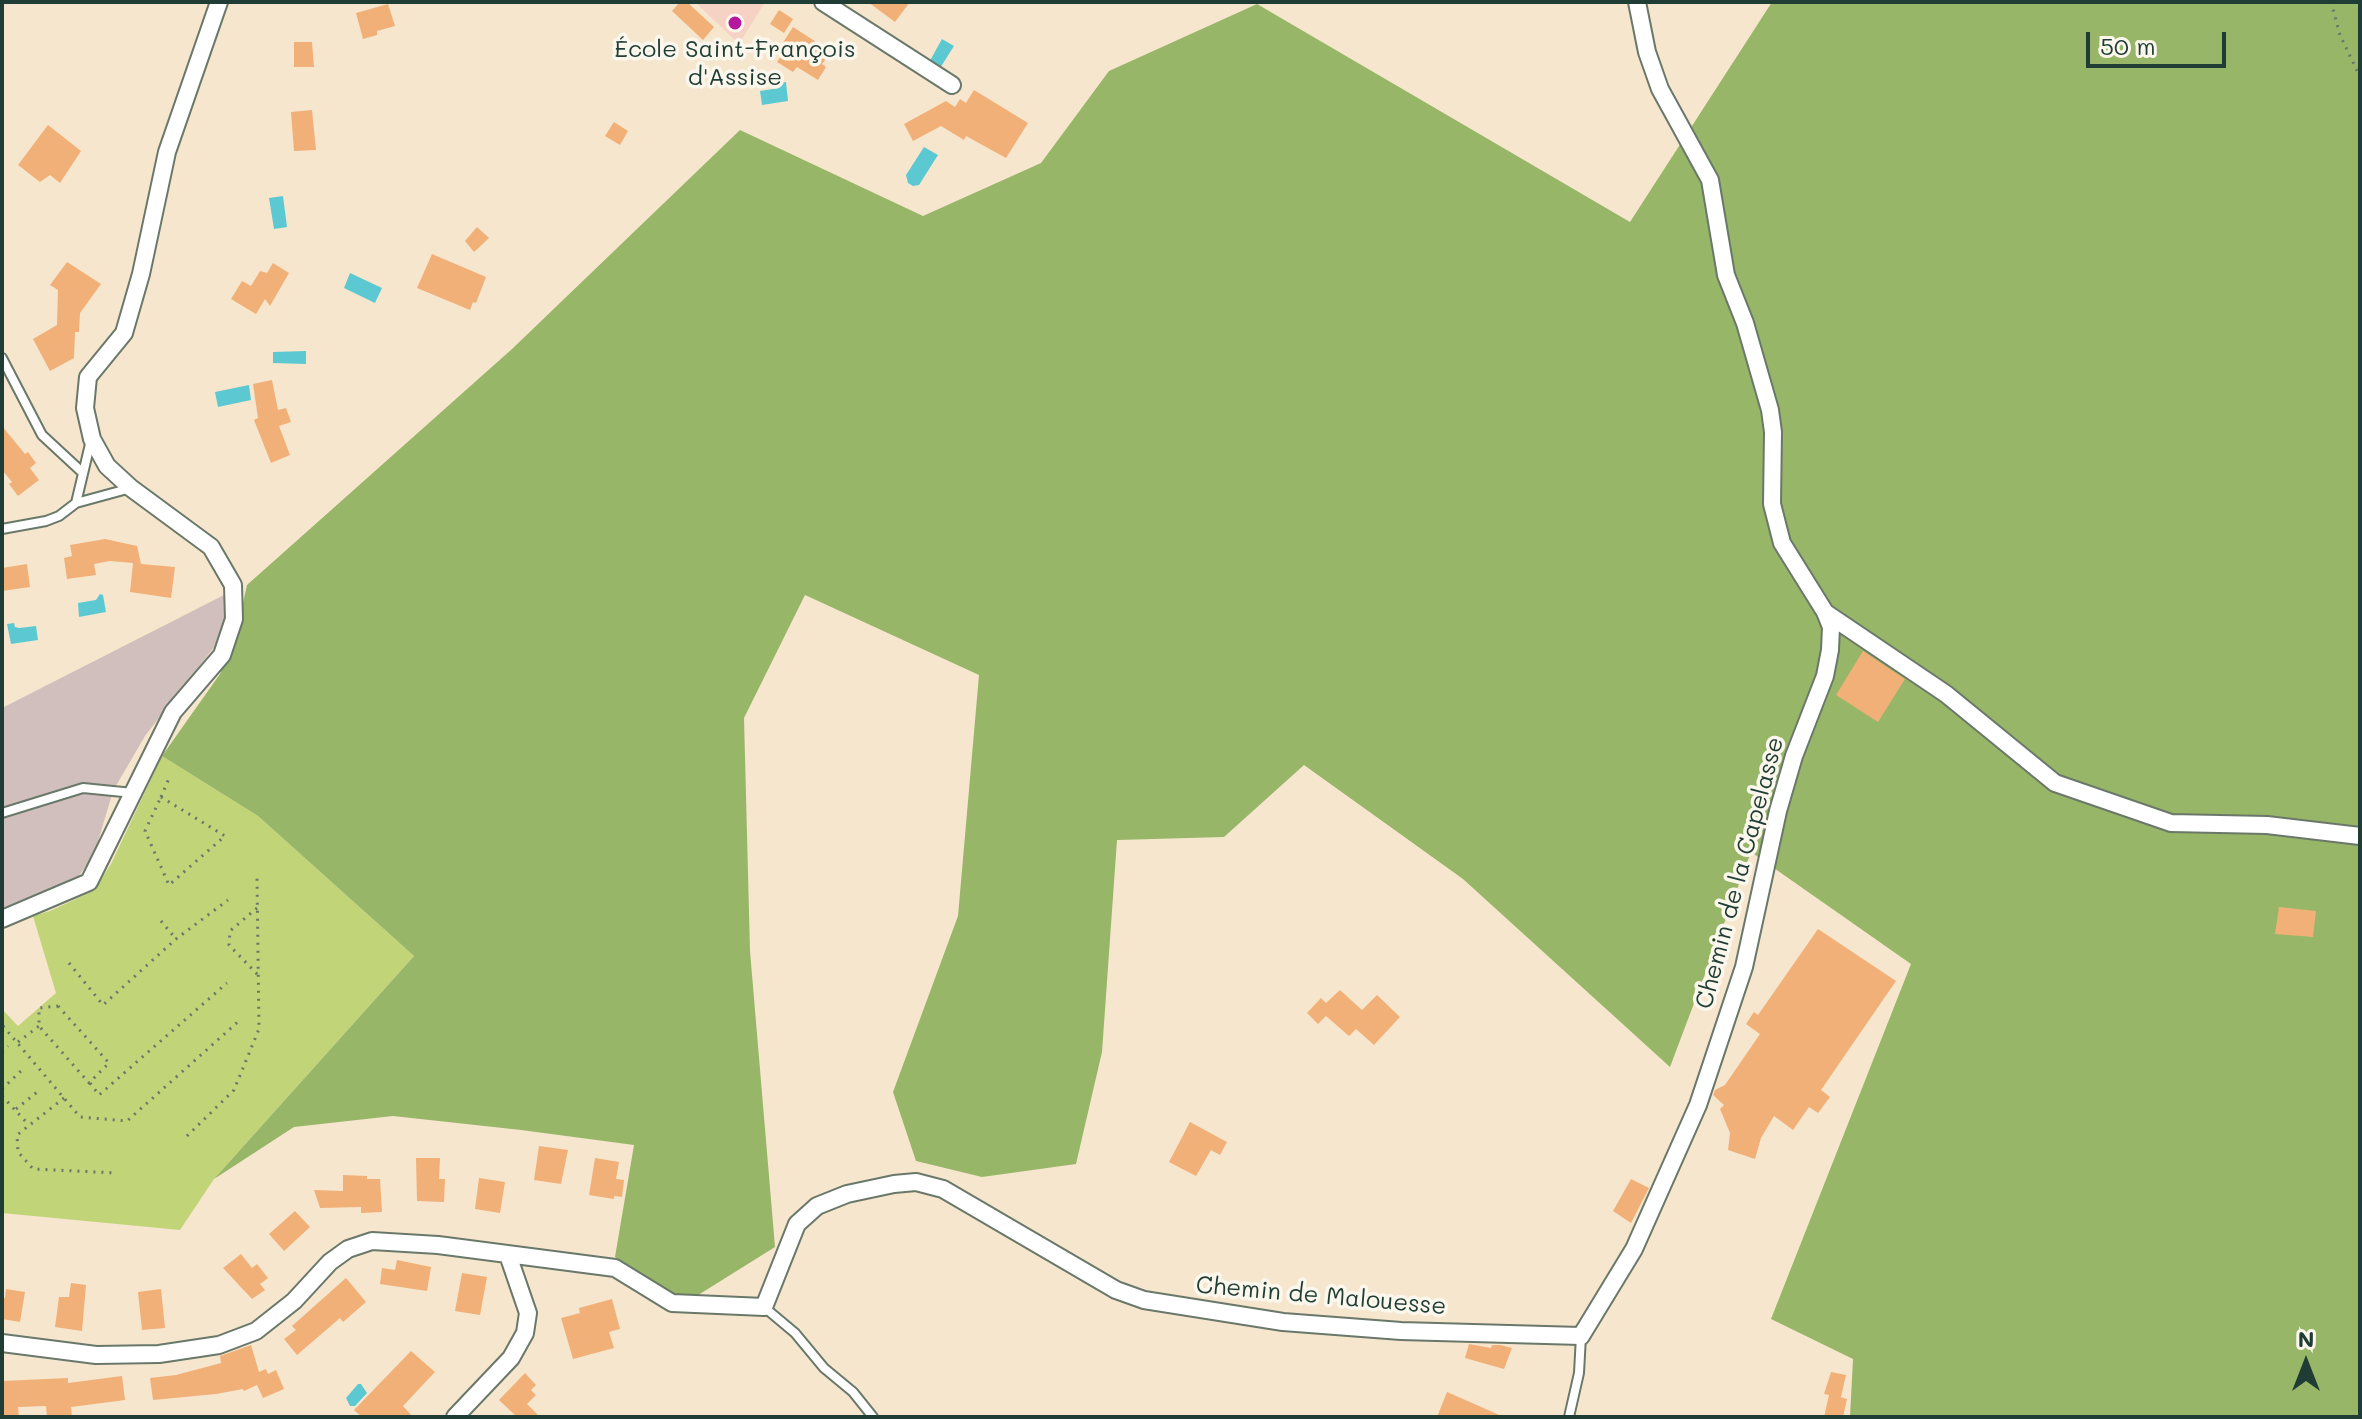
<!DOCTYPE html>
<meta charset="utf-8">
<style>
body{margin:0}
#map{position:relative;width:2362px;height:1419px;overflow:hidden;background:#f6e6ce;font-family:Mali,sans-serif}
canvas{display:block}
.frame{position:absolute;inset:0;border:4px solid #1f3d34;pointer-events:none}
.north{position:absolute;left:2266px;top:1323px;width:80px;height:80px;-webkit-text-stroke:6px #fbf7ec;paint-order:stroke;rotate:0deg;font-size:22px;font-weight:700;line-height:32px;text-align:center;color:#1f3d34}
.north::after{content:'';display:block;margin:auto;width:28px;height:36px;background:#1f3d34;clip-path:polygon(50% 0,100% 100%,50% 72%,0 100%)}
.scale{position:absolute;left:2086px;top:32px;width:140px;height:36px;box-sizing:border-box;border:4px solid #1f3d34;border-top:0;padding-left:10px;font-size:24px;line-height:28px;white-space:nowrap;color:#1f3d34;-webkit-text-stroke:6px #fbf7ec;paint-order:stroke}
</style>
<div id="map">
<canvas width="2362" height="1419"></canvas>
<div class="frame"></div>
<div class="north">N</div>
<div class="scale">50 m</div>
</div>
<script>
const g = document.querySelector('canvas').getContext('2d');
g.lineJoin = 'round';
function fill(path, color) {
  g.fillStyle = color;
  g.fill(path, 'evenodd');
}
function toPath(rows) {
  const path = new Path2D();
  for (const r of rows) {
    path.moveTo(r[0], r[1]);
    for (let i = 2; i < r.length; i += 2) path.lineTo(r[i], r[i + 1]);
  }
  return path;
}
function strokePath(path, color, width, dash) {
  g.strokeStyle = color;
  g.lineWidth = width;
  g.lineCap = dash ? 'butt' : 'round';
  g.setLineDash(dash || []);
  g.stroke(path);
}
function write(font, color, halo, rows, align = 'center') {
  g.font = font + ' Mali,sans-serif';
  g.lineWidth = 7;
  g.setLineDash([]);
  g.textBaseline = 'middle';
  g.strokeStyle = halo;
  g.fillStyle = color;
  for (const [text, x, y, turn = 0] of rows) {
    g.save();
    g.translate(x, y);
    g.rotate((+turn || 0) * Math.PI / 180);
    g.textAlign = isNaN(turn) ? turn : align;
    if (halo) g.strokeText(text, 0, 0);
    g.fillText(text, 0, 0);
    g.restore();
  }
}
const built = toPath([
 [695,2,765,2,739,44]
]);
const industrial = toPath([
 [226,594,225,617,215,646,145,736,113,791,94,855,75,881,2,910,2,708]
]);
const green = toPath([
 [162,756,258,816,414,956,214,1179,180,1230,2,1213,2,1009,18,1026,56,993,33,916,50,911,93,891,111,864]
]);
const forest = toPath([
 [1772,2,2360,2,2360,1417,1850,1417,1853,1359,1771,1319,1911,964,1751,852,1670,1067,1463,879,1304,765,1224,837,1117,840,1102,1052,1076,1164,982,1177,916,1161,893,1092,958,916,979,675,805,595,744,718,750,951,775,1247,687,1302,615,1257,634,1145,521,1130,393,1116,294,1127,214,1179,414,956,258,816,162,756,220,674,234,643,247,585,512,349,740,130,923,216,1041,163,1109,71,1257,4,1630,222]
]);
const water = toPath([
 [942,39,954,46,937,73,927,66],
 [786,82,788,101,762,105,760,91,779,88,779,83],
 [924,147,938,155,919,185,913,186,908,183,906,175],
 [283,196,287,227,274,229,269,198],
 [350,273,382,288,375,303,344,288],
 [306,351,306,364,273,363,273,352],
 [249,385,251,400,218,407,215,392],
 [100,594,103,595,106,612,79,617,78,603,96,600],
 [14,623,15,627,19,628,36,626,38,640,11,644,7,624],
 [358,1384,361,1384,367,1393,355,1406,350,1406,346,1398]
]);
const building = toPath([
 [680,2,687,2,714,27,703,40,672,11],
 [868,2,910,2,895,22],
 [388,4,395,26,377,31,377,35,363,39,356,13],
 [779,10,793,19,784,33,770,24],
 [793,27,827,49,822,57,826,59,822,64,826,67,818,80,797,67,793,72,777,62,781,56,777,52],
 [294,42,312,42,314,67,294,67],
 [974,90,1028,123,1006,158,966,136,964,140,941,126,913,141,904,124,946,101,955,107,960,99,966,103],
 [312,110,316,150,294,151,291,112],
 [614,122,628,131,620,145,605,136],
 [48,125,81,151,60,183,50,175,40,182,18,165],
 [477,227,489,238,474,252,465,241],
 [432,254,486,277,476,303,473,302,470,310,417,288],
 [67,262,101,284,80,313,79,332,75,332,74,358,50,371,33,339,57,325,58,290,50,285],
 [273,263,289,273,270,306,265,299,256,314,231,299,242,281,251,286,260,271,267,273],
 [272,380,278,410,286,408,291,422,279,426,290,455,271,463,254,420,258,418,253,384],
 [2,426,25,454,28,452,36,463,30,468,39,480,18,496,9,484,12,482,2,470],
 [105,539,137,546,141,564,175,567,171,598,130,592,133,563,110,561,94,564,96,575,67,579,64,558,72,556,70,545],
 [27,564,30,587,2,591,2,568],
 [1863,651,1905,679,1878,722,1836,695],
 [2279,907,2316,911,2313,937,2275,934],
 [1818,929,1896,981,1821,1090,1830,1097,1818,1113,1809,1107,1793,1130,1774,1116,1761,1138,1755,1159,1728,1150,1730,1133,1720,1109,1724,1105,1713,1095,1715,1090,1725,1085,1760,1034,1746,1024,1754,1012,1758,1015],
 [1340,990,1362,1010,1377,995,1400,1017,1374,1045,1356,1029,1349,1036,1326,1016,1318,1024,1307,1013,1321,998,1326,1003],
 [1190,1122,1227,1142,1220,1155,1211,1150,1196,1176,1169,1162],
 [539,1146,568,1150,561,1184,534,1180],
 [416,1158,440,1158,439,1179,445,1179,444,1202,417,1201],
 [595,1158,619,1162,616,1179,624,1180,622,1197,614,1196,614,1199,589,1195],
 [343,1175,367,1176,367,1179,380,1179,382,1212,361,1213,361,1207,320,1208,314,1190,343,1191],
 [479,1178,505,1182,500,1213,475,1209],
 [1631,1179,1649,1188,1631,1223,1613,1211],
 [295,1211,310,1227,284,1251,269,1234],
 [241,1254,252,1268,257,1264,268,1278,260,1284,265,1290,252,1299,223,1268],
 [397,1260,431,1267,427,1291,380,1284,382,1268,395,1270],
 [462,1273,487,1277,480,1315,455,1311],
 [346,1278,366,1302,343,1322,340,1318,297,1355,284,1339,296,1330,292,1326],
 [71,1283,86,1285,82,1331,55,1327,59,1297,69,1297],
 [6,1289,25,1292,20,1322,2,1319,2,1297,5,1298],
 [161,1289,165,1328,142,1330,138,1292],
 [612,1299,620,1329,609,1332,614,1348,573,1359,561,1318,580,1313,579,1308],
 [1469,1344,1491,1348,1492,1345,1500,1345,1512,1348,1504,1369,1465,1358],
 [251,1345,259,1372,266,1369,268,1374,276,1370,284,1389,263,1398,257,1385,244,1391,243,1389,216,1394,153,1400,150,1378,176,1375,221,1363,220,1356],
 [411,1351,435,1372,403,1406,413,1417,362,1417,354,1410],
 [1831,1372,1846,1375,1841,1397,1837,1396,1847,1399,1843,1417,1824,1417,1829,1395,1824,1394],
 [525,1373,536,1385,531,1390,536,1395,527,1404,540,1417,517,1417,499,1400],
 [122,1376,125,1400,71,1407,72,1417,47,1417,46,1406,18,1407,19,1417,2,1417,2,1381,68,1378,68,1383],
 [1447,1392,1504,1417,1437,1417]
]);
const path = toPath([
 [2331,2,2340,35,2360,77],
 [161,797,225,836,169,885,145,831,161,797],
 [161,797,170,776],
 [257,908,230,931,229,945,259,976],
 [161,921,176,939],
 [69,963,103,1005,176,939,228,900],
 [58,1006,109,1063,89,1083,39,1026,39,1008,58,1006],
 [3,1026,80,1117,127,1121,240,1020],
 [18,1042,39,1026],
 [2,1052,8,1046],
 [90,1083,99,1095,227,983],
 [2,1089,23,1069],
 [2,1096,29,1125],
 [64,1098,17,1135,18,1152,33,1169,117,1173],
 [16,1109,41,1089],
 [187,1136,234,1090,259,1029,257,877]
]);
const lane = toPath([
 [2,358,42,435,83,473],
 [91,440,76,503,131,488],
 [2,529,46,521,59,516,76,503],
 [2,813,83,788,133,793],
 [764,1307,795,1333,824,1368,853,1392,873,1417],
 [1569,1417,1579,1373,1581,1336]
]);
const street = toPath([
 [823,2,952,85],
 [1826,613,1946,694,2055,783,2171,823,2267,825,2360,836],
 [2,919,89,882,173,712,222,655,234,619,233,585,211,547,131,488,107,466,92,439,85,408,88,377,124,333,141,274,167,152,219,2],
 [2,1343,96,1355,159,1354,219,1345,256,1331,294,1301,330,1262,348,1249,372,1241,438,1245,615,1268,672,1303,764,1307,797,1224,817,1206,847,1194,894,1184,916,1182,943,1189,1116,1290,1144,1300,1283,1322,1401,1331,1581,1336,1634,1249,1698,1105,1744,967,1778,811,1794,756,1825,676,1830,650,1831,627,1825,612,1782,543,1772,504,1773,432,1770,410,1745,323,1726,275,1710,180,1660,89,1647,52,1637,2],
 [455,1417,511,1358,525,1333,528,1313,508,1255]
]);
const markers = [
 [735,23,8,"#b5179e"]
];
const poiNames = [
 ["École Saint-François",735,50],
 ["d'Assise",735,78]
];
const streetNames = [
 ["Chemin de la Capelasse",1740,873,-75],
 ["Chemin de Malouesse",1321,1296,5]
];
fill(built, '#f6d2c4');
fill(industrial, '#d1bfbe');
fill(green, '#c1d477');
fill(forest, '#98b668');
fill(water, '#5cc9d2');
fill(building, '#f1b077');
strokePath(lane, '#6a786a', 12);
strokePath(street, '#6a786a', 20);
strokePath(path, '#6a786a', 3, [2, 6]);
strokePath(lane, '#fff', 8);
strokePath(street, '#fff', 16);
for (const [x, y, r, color] of markers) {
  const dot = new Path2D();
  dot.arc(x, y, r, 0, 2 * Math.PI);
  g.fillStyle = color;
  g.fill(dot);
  strokePath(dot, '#fbf7ec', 3);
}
write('24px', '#1f3d34', '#fbf7ec', poiNames);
write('24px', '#1f3d34', '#fbf7ec', streetNames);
</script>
